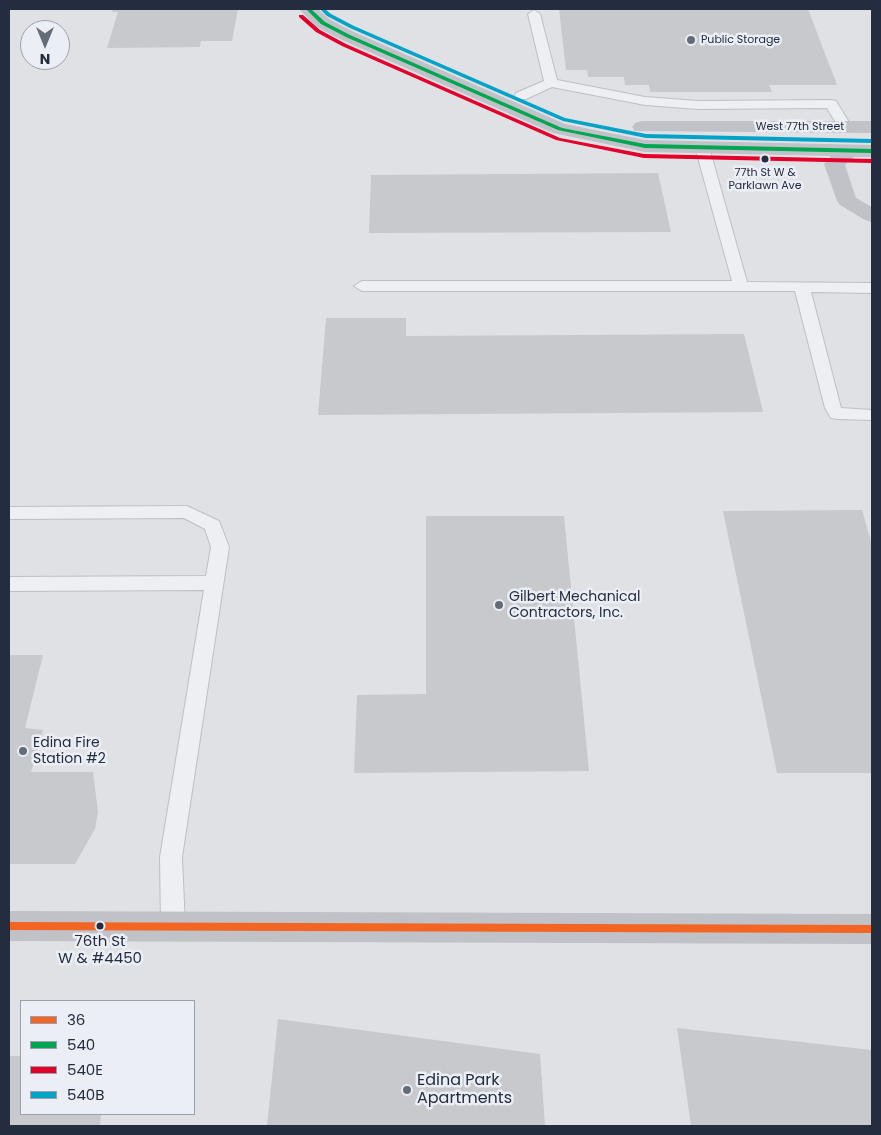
<!DOCTYPE html>
<style>
body{margin:0}
#map{position:relative;width:881px;height:1135px;overflow:hidden;background:#dfe1e5;font-family:Poppins,sans-serif}
canvas{display:block}
.frame{position:absolute;inset:0;border:10px solid #242d3f;pointer-events:none}
.legend{position:absolute;left:20px;top:1000px;width:175px;height:115px;box-sizing:border-box;background:#ebeff5;border:1px solid #9ba1ac;margin:0;padding:6px 9px;list-style:none;font-size:15px;color:#242d3f}
.legend li{display:flex;align-items:center;gap:10px;height:25px}
.legend b{width:25px;border:1px solid #9ba1ac}
.north{position:absolute;left:20px;top:20px;width:50px;height:50px;box-sizing:border-box;background:#ebeff5;border:1px solid #9ba1ac;border-radius:50%;rotate:180deg;font-size:14px;font-weight:700;line-height:20px;text-align:center;color:#242d3f}
.north::after{content:'';display:block;margin:auto;width:18px;height:22px;background:#656c79;clip-path:polygon(50% 0,100% 100%,50% 72%,0 100%)}
</style>
<div id="map">
<canvas width="881" height="1135"></canvas>
<div class="frame"></div>
<ul class="legend">
<li><b style="height:6px;background:#f26522"></b>36</li>
<li><b style="height:6px;background:#00a651"></b>540</li>
<li><b style="height:6px;background:#e4002b"></b>540E</li>
<li><b style="height:6px;background:#02a3c7"></b>540B</li>
</ul>
<div class="north">N</div>
</div>
<script>
const g = document.querySelector('canvas').getContext('2d');
g.lineJoin = 'round';
function fill(path, color) {
  g.fillStyle = color;
  g.fill(path, 'evenodd');
}
function toPath(rows) {
  const path = new Path2D();
  for (const r of rows) {
    path.moveTo(r[0], r[1]);
    for (let i = 2; i < r.length; i += 2) path.lineTo(r[i], r[i + 1]);
  }
  return path;
}
function strokePath(path, color, width, dash) {
  g.strokeStyle = color;
  g.lineWidth = width;
  g.lineCap = dash ? 'butt' : 'round';
  g.setLineDash(dash || []);
  g.stroke(path);
}
function write(font, color, halo, rows, align = 'center') {
  g.font = font + ' Poppins,sans-serif';
  g.lineWidth = 5;
  g.setLineDash([]);
  g.textBaseline = 'middle';
  g.strokeStyle = halo;
  g.fillStyle = color;
  for (const [text, x, y, turn = 0] of rows) {
    g.save();
    g.translate(x, y);
    g.rotate((+turn || 0) * Math.PI / 180);
    g.textAlign = isNaN(turn) ? turn : align;
    if (halo) g.strokeText(text, 0, 0);
    g.fillText(text, 0, 0);
    g.restore();
  }
}
const building = toPath([
 [113,9,238,9,232,41,201,41,200,47,107,48,118,12,112,12],
 [559,9,808,9,837,85,769,85,772,92,650,92,649,85,625,85,624,77,588,77,587,70,566,70],
 [658,173,671,232,369,233,371,175],
 [326,318,406,318,406,336,744,334,763,412,318,415],
 [862,510,872,545,872,773,777,773,723,511],
 [426,516,564,516,589,771,354,773,357,695,426,694],
 [9,655,43,655,25,728,43,730,31,772,93,772,98,812,95,829,75,864,9,864],
 [278,1019,540,1054,545,1126,267,1126],
 [677,1028,872,1050,872,1126,691,1126],
 [9,1056,21,1056,21,1114,101,1114,100,1126,9,1126]
]);
const lane = toPath([
 [534,10,540,14,557,80,645,97,698,101,831,100,836,101,852,127,850,130,840,130,827,108,698,109,645,105,552,87,526,99,516,99,515,96,516,93,544,81,528,14,534,10],
 [702,143,709,147,747,282,872,283,872,293,811,292,841,408,872,410,872,420,837,419,831,418,825,408,795,291,362,291,354,286,362,281,732,281,695,147,702,143],
 [187,506,219,521,229,547,182,857,185,927,181,934,173,937,165,934,161,927,160,857,204,590,9,591,9,577,206,576,211,547,205,529,184,518,9,519,9,507,187,506]
]);
const secondary = toPath([
 [299,9,318,9,329,19,354,32,565,124,645,140,872,145,872,157,854,157,845,165,856,198,872,207,872,222,865,220,840,205,837,201,824,164,831,156,645,152,553,133,342,40,317,27,299,9],
 [642,121,872,121,872,133,635,131,632,127,635,123,642,121],
 [9,911,872,914,872,944,9,941,9,911]
]);
const bus1 = toPath([
 [9,922,872,925,872,933,9,930,9,922]
]);
const bus2 = toPath([
 [306,9,311,9,325,22,350,35,562,128,645,144,872,149,872,153,645,148,558,130,346,37,321,24,306,9]
]);
const bus3 = toPath([
 [299,15,303,15,320,30,346,44,560,138,644,154,872,159,872,163,644,158,556,140,342,46,316,32,299,17,299,15]
]);
const bus4 = toPath([
 [320,9,325,9,331,14,354,26,565,118,646,134,872,139,872,143,646,138,563,121,350,28,327,16,320,9]
]);
const markers = [
 [691,40,5,"#656c79"],
 [765,159,4.5,"#242d3f"],
 [499,605,5,"#656c79"],
 [23,751,5,"#656c79"],
 [100,926,4.5,"#242d3f"],
 [407,1090,5,"#656c79"]
];
const farPoinames = [
 ["Public Storage",701,40]
];
const farStreetnames = [
 ["West 77th Street",800,127]
];
const farBusnames = [
 ["77th St W &",765,173],
 ["Parklawn Ave",765,186]
];
const poiNames = [
 ["Gilbert Mechanical",509,597],
 ["Contractors, Inc.",509,613],
 ["Edina Fire",33,743],
 ["Station #2",33,759]
];
const nearBusnames = [
 ["76th St",100,942],
 ["W & #4450",100,959]
];
const nearPoinames = [
 ["Edina Park",417,1081],
 ["Apartments",417,1099]
];
fill(building, '#c7c9cd');
strokePath(lane, '#bdbfc3', 2);
fill(lane, '#eeeff2');
fill(secondary, '#c0c2c8');
fill(bus1, '#f26522');
fill(bus2, '#00a651');
fill(bus3, '#e4002b');
fill(bus4, '#02a3c7');
for (const [x, y, r, color] of markers) {
  const dot = new Path2D();
  dot.arc(x, y, r, 0, 2 * Math.PI);
  g.fillStyle = color;
  g.fill(dot);
  strokePath(dot, '#ebeff5', 2);
}
write('11px', '#242d3f', '#ebeff5', farPoinames, 'left');
write('11px', '#242d3f', '#ebeff5', farStreetnames);
write('11px', '#242d3f', '#ebeff5', farBusnames);
write('14px', '#242d3f', '#ebeff5', poiNames, 'left');
write('15px', '#242d3f', '#ebeff5', nearBusnames);
write('16px', '#242d3f', '#ebeff5', nearPoinames, 'left');
</script>
